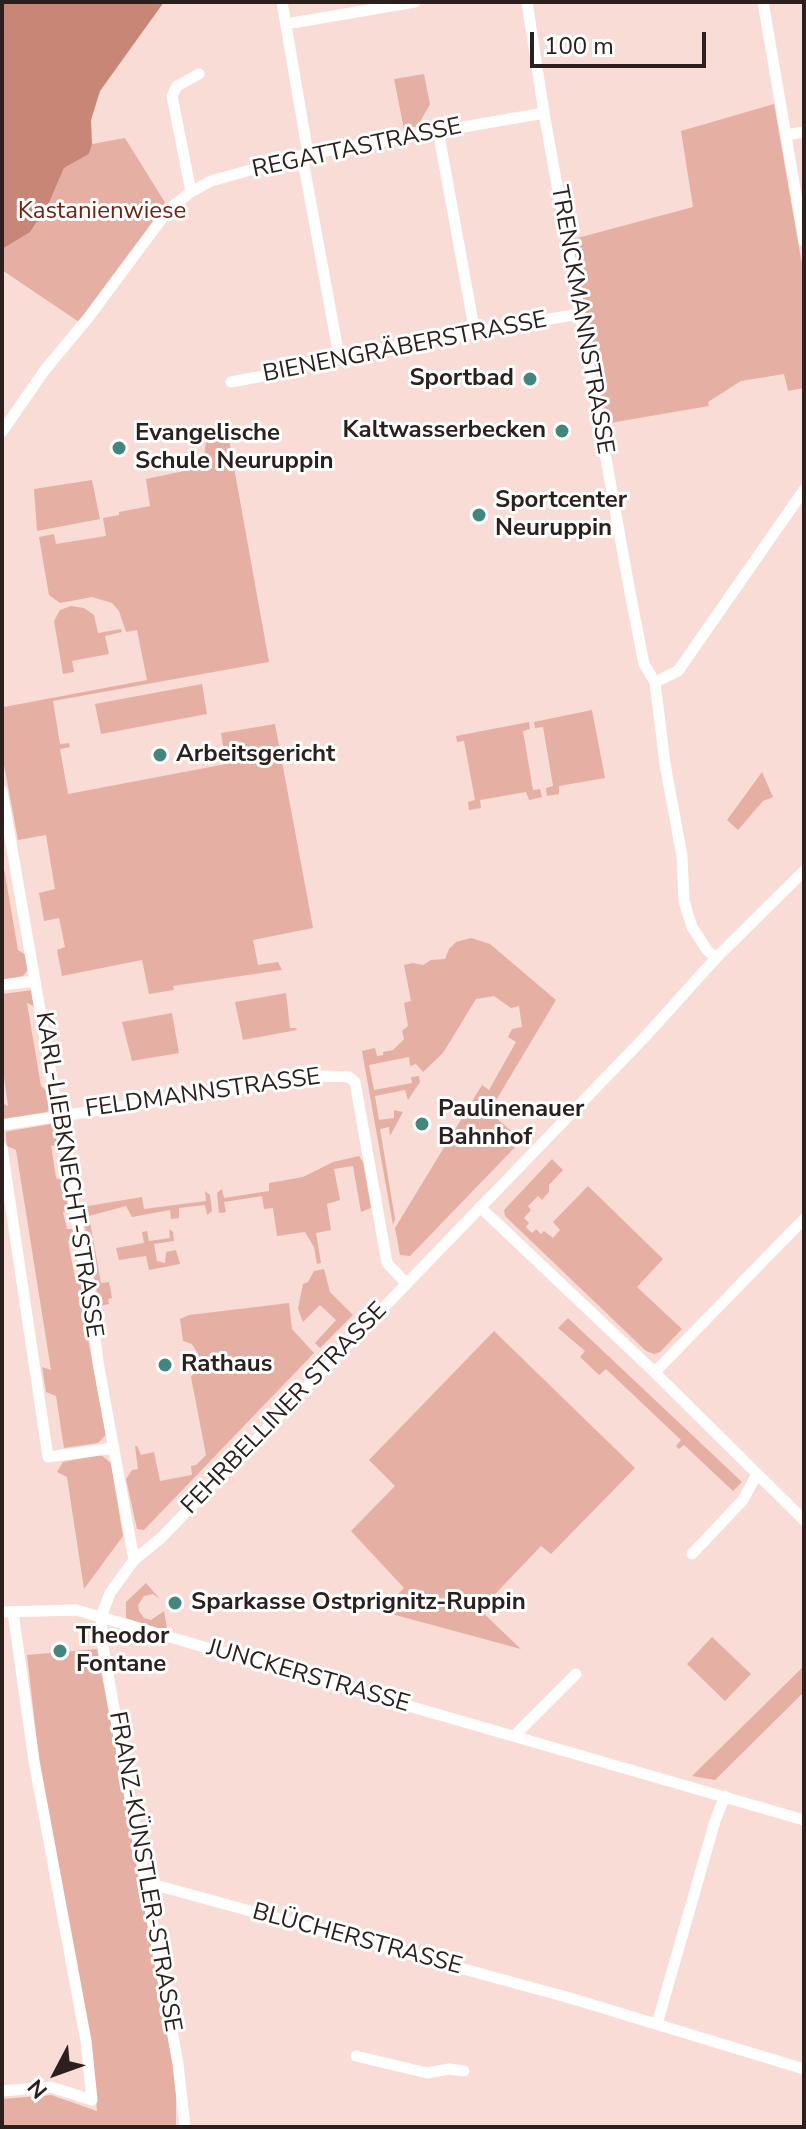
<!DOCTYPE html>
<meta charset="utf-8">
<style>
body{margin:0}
#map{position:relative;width:806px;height:2129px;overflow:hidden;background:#f9dcd5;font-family:"Nunito Sans",sans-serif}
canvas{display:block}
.frame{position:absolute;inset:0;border:4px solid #2b201e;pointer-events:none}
.north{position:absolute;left:16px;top:2033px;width:80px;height:80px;-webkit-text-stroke:6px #fff;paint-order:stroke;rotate:229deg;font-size:22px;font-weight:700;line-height:32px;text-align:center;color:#2b201e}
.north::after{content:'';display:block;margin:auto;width:28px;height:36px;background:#2b201e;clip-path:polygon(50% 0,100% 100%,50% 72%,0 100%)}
.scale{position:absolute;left:530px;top:32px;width:176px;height:36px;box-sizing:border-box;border:4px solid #2b201e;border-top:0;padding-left:10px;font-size:24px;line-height:28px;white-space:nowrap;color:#2b201e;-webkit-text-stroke:6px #fff;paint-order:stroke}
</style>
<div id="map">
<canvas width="806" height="2129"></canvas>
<div class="frame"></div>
<div class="north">N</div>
<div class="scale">100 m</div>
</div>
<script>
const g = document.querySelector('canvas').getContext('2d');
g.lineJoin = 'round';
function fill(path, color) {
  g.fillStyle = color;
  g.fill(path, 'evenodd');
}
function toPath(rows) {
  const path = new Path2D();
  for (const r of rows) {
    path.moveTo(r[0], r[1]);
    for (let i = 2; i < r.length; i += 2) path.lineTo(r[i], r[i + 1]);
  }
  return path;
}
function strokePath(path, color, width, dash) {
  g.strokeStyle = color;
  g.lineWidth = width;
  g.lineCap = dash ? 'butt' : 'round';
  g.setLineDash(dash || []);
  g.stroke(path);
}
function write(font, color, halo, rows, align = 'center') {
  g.font = font + ' "Nunito Sans",sans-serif';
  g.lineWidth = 6;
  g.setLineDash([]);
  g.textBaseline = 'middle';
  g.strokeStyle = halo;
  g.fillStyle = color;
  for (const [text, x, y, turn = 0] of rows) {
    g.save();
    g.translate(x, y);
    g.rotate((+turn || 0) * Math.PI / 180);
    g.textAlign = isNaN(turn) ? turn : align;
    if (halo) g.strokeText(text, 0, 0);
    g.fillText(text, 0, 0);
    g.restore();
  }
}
const green = toPath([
 [424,74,430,104,421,120,422,125,404,129,394,79],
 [774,104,804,276,804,388,788,391,784,374,741,381,708,402,709,406,604,424,570,240,693,207,681,131],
 [125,138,169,209,82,324,2,270,2,249,49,203,64,168,89,154,92,144],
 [207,432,228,434,269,662,53,701,60,744,69,743,70,747,60,749,68,794,226,764,221,733,275,724,313,928,253,940,258,965,278,962,282,970,173,986,174,990,149,994,142,960,62,976,57,950,65,947,59,918,44,921,39,893,55,889,46,835,18,840,2,754,2,711,4,707,147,680,137,630,126,632,119,611,112,603,92,597,60,603,49,595,39,537,54,534,56,544,106,536,103,518,119,515,119,512,150,506,146,479,203,467],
 [92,480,100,519,37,531,34,489],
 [71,606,84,608,94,615,98,633,121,629,122,632,105,636,109,654,72,661,74,672,63,674,54,621,60,610],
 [202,684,207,714,101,734,95,704],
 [592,710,605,778,559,786,559,794,547,796,546,788,553,786,543,727,535,728,534,722],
 [529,722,530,729,523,731,533,790,540,789,542,797,529,800,526,792,480,800,481,808,469,810,468,802,475,800,464,741,457,742,456,736],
 [762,772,773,797,763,801,738,830,727,820],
 [2,857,18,950,26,955,29,968,23,976,2,980],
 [471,938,490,944,556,1000,489,1112,522,1140,410,1256,400,1255,395,1228,482,1085,489,1090,516,1042,508,1037,512,1029,522,1027,519,1006,511,1008,494,996,476,999,443,1053,423,1072,416,1064,410,1066,409,1057,369,1065,374,1090,412,1083,411,1077,419,1076,420,1082,408,1100,405,1090,375,1096,379,1120,394,1118,394,1110,403,1112,390,1136,389,1127,380,1129,395,1219,393,1225,362,1051,375,1048,377,1056,383,1055,383,1052,393,1050,404,1039,402,1031,408,1026,404,1003,411,1001,404,965,413,963,423,965,431,960,445,959,449,949,456,942],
 [33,990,36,1007,27,1003,41,1086,51,1094,52,1105,47,1112,3,1119,2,1103,8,1106,2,1062,2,994],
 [286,993,290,1028,296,1028,297,1030,243,1040,235,1002],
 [172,1013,179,1053,132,1061,122,1022],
 [51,1124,55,1126,59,1148,51,1145,56,1178,64,1181,69,1211,63,1212,67,1229,73,1229,75,1242,68,1241,75,1278,84,1285,86,1299,82,1307,106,1435,98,1443,64,1448,56,1396,46,1392,42,1367,51,1370,16,1150,7,1146,6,1138,6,1132,10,1131],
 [359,1156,363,1162,371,1208,361,1212,353,1166,334,1169,340,1200,327,1204,331,1230,316,1233,321,1263,317,1264,314,1247,305,1232,277,1236,273,1208,264,1209,262,1196,224,1202,226,1212,219,1213,217,1193,222,1189,224,1198,269,1191,269,1183,303,1177,333,1162],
 [552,1159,563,1170,549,1185,549,1192,542,1200,538,1196,528,1206,531,1210,524,1218,529,1223,526,1227,532,1233,536,1229,541,1234,544,1231,553,1238,560,1230,553,1222,588,1186,663,1259,637,1287,682,1329,660,1352,654,1354,646,1351,505,1216,504,1210],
 [205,1191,210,1195,212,1211,207,1215,205,1205,179,1208,179,1218,171,1219,170,1210,132,1217,126,1206,89,1216,101,1283,109,1282,112,1298,108,1299,109,1304,95,1307,93,1294,97,1293,82,1212,88,1206,142,1197,144,1209,206,1201],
 [169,1229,173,1232,174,1241,154,1244,157,1261,165,1263,166,1252,176,1250,180,1264,149,1270,146,1256,119,1260,116,1248,144,1243,142,1232,147,1231,149,1241,170,1238],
 [324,1269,330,1292,353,1315,320,1348,315,1343,336,1320,320,1305,303,1322,298,1309,303,1284,308,1282,314,1271],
 [289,1303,292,1329,314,1353,144,1530,137,1529,126,1479,132,1470,138,1469,135,1446,137,1446,141,1455,154,1452,160,1481,192,1475,191,1466,196,1465,206,1455,191,1377,196,1371,198,1354,192,1344,183,1341,180,1319,189,1315],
 [568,1318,742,1482,733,1491,684,1445,679,1449,676,1446,681,1440,606,1369,599,1375,580,1357,585,1351,558,1328],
 [494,1331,635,1468,551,1554,541,1546,480,1610,521,1649,388,1613,387,1605,404,1588,351,1531,395,1486,369,1460],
 [101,1455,111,1463,123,1536,84,1589,67,1477,57,1472,63,1462],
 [146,1583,160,1599,153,1594,144,1596,138,1605,139,1611,144,1618,151,1620,164,1611,167,1628,156,1628,126,1618,126,1602],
 [712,1637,751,1674,725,1701,687,1664],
 [97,1649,176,2075,176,2127,2,2127,2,2099,51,2095,97,2111,90,2039,40,1768,27,1655],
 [804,1666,804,1692,715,1780,692,1776]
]);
const water = toPath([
 [2,2,164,2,100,91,91,120,92,144,89,154,64,168,49,203,30,232,2,249]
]);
const minor = toPath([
 [282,2,308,154],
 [527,2,544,113,629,587,644,664,655,682,665,764,682,856,684,901,692,927,707,950,716,958],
 [763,2,804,241],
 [286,24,415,2],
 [438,130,475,333],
 [786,135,804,132],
 [302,155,339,356],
 [191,192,172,96,177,86,199,74],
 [231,382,284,372,296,365,339,356,579,314],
 [2,432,44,371,88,318,169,209,191,192,211,181,308,154,544,113],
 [655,682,678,671,804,490],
 [2,791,90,1298,98,1362,134,1560],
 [2,985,35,981],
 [2,1125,323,1076,349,1077,355,1082,387,1263,406,1283],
 [2,1148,48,1457,114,1448],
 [480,1207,648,1366,804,1520],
 [655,1372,804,1219],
 [692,1554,743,1500,757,1474],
 [2,1612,76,1610,804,1820],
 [514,1736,576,1674],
 [144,1882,570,1998,804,2069],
 [657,2024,715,1821,725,1796],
 [356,2056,427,2073,449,2069,464,2071],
 [2,2091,51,2087,92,2100,86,2041,34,1761,13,1612],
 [185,2127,178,2064,103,1647,101,1617,110,1593,134,1560,161,1538,643,1039,716,958,804,871]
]);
const markers = [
 [530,379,8,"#42877d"],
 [562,431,8,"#42877d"],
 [119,448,8,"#42877d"],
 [479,515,8,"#42877d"],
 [160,755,8,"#42877d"],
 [422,1124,8,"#42877d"],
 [165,1365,8,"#42877d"],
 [175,1603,8,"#42877d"],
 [60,1651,8,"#42877d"]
];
const streetNames = [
 ["REGATTASTRASSE",357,149,-12],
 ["TRENCKMANNSTRASSE",581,320,80],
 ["BIENENGRÄBERSTRASSE",405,348,-11],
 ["FELDMANNSTRASSE",203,1094,-8],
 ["KARL-LIEBKNECHT-STRASSE",68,1175,81],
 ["FEHRBELLINER STRASSE",285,1409,-46],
 ["JUNCKERSTRASSE",308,1677,16],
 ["FRANZ-KÜNSTLER-STRASSE",144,1872,80],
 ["BLÜCHERSTRASSE",357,1940,15]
];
const parkNames = [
 ["Kastanienwiese",102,212]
];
const poiNames = [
 ["Sportbad",514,379,"right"],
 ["Kaltwasserbecken",546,431,"right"],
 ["Evangelische",135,434],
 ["Schule Neuruppin",135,462],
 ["Sportcenter",495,501],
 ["Neuruppin",495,529],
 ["Arbeitsgericht",176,755],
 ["Paulinenauer",438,1110],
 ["Bahnhof",438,1138],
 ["Rathaus",181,1365],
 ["Sparkasse Ostprignitz-Ruppin",191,1603],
 ["Theodor",76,1637],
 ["Fontane",76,1665]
];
fill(green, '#e6afa3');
fill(water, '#c88677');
strokePath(minor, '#fff', 11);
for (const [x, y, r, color] of markers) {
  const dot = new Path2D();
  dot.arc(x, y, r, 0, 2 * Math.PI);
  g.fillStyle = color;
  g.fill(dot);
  strokePath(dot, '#fff', 3);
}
write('24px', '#2b201e', '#fff', streetNames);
write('24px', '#702112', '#fff', parkNames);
write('bold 24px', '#2b201e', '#fff', poiNames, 'left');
</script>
